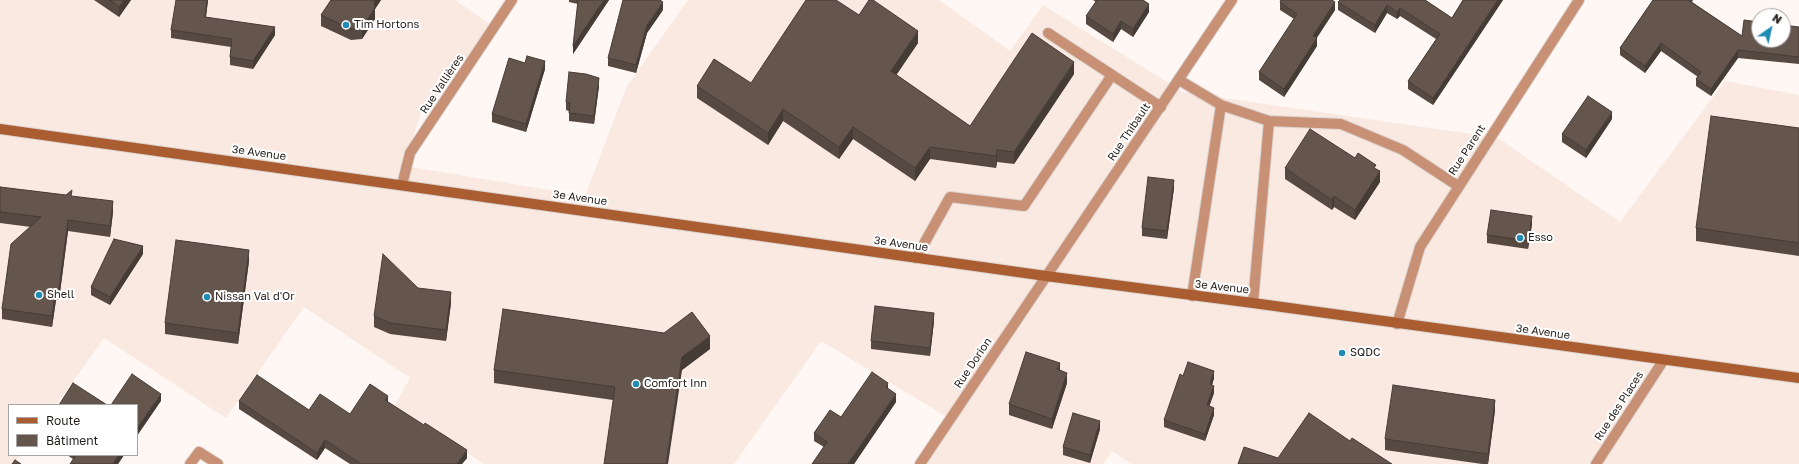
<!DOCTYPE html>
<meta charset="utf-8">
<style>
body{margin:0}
#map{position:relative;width:1799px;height:464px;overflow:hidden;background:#fff7f3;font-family:"Golos Text",sans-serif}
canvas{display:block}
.legend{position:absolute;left:8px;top:404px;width:130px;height:52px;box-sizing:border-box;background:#fff;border:1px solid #a7a5a3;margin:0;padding:5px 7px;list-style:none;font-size:12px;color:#231d19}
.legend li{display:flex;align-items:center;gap:8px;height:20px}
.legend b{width:20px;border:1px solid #a7a5a3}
.north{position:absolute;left:1751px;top:8px;width:40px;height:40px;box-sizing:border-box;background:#fff;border:1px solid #a7a5a3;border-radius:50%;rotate:34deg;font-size:11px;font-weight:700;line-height:16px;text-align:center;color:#231d19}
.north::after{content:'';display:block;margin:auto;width:14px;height:18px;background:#218cb3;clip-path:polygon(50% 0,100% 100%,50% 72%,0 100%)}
</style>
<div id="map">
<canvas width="1799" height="464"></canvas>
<ul class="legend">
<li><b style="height:5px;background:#ab5d32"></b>Route</li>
<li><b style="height:11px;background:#64554d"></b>Bâtiment</li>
</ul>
<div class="north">N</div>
</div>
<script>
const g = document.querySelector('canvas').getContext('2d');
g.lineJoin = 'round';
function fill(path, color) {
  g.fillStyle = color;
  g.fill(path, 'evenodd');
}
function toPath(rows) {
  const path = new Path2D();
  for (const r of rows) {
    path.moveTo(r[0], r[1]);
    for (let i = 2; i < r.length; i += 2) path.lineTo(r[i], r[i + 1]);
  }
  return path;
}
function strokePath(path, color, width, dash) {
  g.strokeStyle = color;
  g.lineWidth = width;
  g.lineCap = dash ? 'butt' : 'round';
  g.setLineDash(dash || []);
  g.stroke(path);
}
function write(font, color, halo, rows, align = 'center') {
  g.font = font + ' "Golos Text",sans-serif';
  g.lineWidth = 4;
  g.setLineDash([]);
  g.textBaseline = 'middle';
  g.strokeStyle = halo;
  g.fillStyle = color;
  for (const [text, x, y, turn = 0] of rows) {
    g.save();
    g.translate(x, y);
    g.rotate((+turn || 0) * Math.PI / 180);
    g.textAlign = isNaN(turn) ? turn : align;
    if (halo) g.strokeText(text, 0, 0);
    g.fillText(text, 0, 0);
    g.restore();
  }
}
const built = toPath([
 [0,0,455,0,494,27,423,105,405,166,585,196,627,86,688,0,939,0,1010,51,1043,5,1183,92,1498,138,1620,222,1725,81,1799,95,1799,464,1131,464,1112,451,1103,464,922,464,952,420,821,341,734,464,484,464,395,405,410,378,304,307,226,418,104,338,56,405,9,405,9,455,21,455,14,464,0,464]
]);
const lane = toPath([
 [1048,33,1161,107],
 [1179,80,1221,105,1269,121,1341,124,1403,150,1458,186],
 [916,258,950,197,1024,206,1112,75],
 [1192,296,1221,105],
 [1253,303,1269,121]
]);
const street = toPath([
 [402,185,410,153,512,0],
 [1397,324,1420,247,1579,0],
 [190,464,199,452,218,464],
 [920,464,1232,0],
 [1596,464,1663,361]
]);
const secondary = toPath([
 [0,129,1046,276,1253,303,1799,378]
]);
const wall = toPath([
 [94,0,131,0,119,17],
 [208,0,206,17,275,35,253,69,230,65,230,57,231,47,171,38,171,30],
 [331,0,381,0,375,9,375,19,362,39,351,40,321,26,321,15],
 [569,0,609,0,573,54,578,4,569,2],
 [1093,0,1143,0,1149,12,1133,37,1121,29,1113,42,1086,24,1086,16,1096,2],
 [1425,0,1452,18,1463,0,1503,0,1433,105,1408,89,1408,81,1436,39,1400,16,1397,19,1387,13,1375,33,1338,10,1338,2],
 [1653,0,1693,0,1692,2,1742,36,1799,27,1799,64,1738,58,1711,96,1696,86,1696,79,1698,77,1661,51,1645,73,1620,55,1620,48],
 [1280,2,1335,10,1316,38,1317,46,1284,97,1259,80,1259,72,1294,19,1280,10],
 [663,10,647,33,636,73,608,66,608,58],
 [859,15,918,43,896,75,970,126,1074,74,1014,164,997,162,996,168,930,159,915,181,853,139,839,159,783,121,768,145,697,98,697,86,751,83],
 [525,63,545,69,526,132,492,122,492,114],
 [599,86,594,124,569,121,569,111,566,110,566,102],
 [1612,119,1586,158,1562,142,1562,134],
 [1799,128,1799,256,1696,241,1696,228],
 [1355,158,1376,169,1380,182,1355,220,1334,207,1332,210,1285,179,1285,168],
 [0,187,72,196,113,212,110,237,68,231,59,300,56,300,52,327,2,319,2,309,31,227,0,223],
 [1174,188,1167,239,1142,236,1142,228],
 [1532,224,1528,249,1487,243,1487,235],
 [143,254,110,305,91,295,91,287],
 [249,261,238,344,165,334,165,323],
 [418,288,451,303,446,341,390,334,374,327,374,316],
 [934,321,930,356,871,349,871,341],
 [710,349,682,370,613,400,494,383,494,370],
 [1060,370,1067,383,1052,429,1009,415,1009,404],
 [1183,376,1214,378,1212,385,1214,393,1209,406,1214,415,1205,441,1164,427,1164,420],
 [888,389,896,402,854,464,812,464,824,447,814,441,814,433],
 [239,401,309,410,350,414,388,402,467,458,462,464,350,464,325,448,317,460,239,409],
 [1495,410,1488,464,1482,464,1385,450,1385,439],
 [1100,429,1090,463,1063,455,1063,447],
 [67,455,124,455,118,464,73,459]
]);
const shadedWall = toPath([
 [124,0,131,0,119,17,119,7],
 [207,0,208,0,205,24,205,17],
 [374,0,381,0,375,9,375,19,362,39,362,28],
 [604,0,609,0,573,54,573,46],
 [1498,0,1503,0,1433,105,1433,98],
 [663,2,663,10,647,33,636,73,636,65,647,25],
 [1335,2,1335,10,1313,44,1313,36],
 [1149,4,1149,12,1133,37,1133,29],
 [1387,5,1387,13,1375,33,1375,25],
 [1400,8,1400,16,1397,19,1397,12],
 [1121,21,1121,29,1113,42,1113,34],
 [275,27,275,35,253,69,253,61],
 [918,31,918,43,891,83,891,71],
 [1317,38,1317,46,1284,97,1284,89],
 [1661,43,1661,51,1645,73,1645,66],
 [1738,50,1738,58,1711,96,1711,89],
 [545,61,545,69,526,132,526,124],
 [1074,62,1074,74,1014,164,1014,152],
 [599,78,599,86,594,124,594,116],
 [783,109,783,121,768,145,768,133],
 [1612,112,1612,119,1586,158,1586,150],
 [853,127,853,139,839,159,839,147],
 [930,147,930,159,915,181,915,168],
 [997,150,997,162,996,168,996,156],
 [1380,171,1380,182,1355,220,1355,210],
 [1174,180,1174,188,1167,239,1167,231],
 [1334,196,1334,207,1332,210,1332,200],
 [113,201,113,212,110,237,110,226],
 [1532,216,1532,224,1528,249,1528,241],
 [68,220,68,231,59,300,59,289],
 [143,246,143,254,110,305,110,297],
 [249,250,249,261,238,344,238,333],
 [56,289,56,300,52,327,52,316],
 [451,292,451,303,446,341,446,330],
 [934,313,934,321,930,356,930,348],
 [710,336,710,349,682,370,668,464,666,464,682,357],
 [1060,363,1060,374,1057,369],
 [1214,371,1214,378,1210,392,1210,384],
 [1067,373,1067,383,1052,429,1052,419],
 [888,383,888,391,886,387],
 [1214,386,1214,393,1207,413,1207,405],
 [161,394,161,401,137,436,137,428],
 [896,394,896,402,854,464,848,464],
 [388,396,388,403,385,400],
 [1495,400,1495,410,1488,464,1488,454],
 [1214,408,1214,415,1205,441,1205,434],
 [1100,421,1100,429,1090,463,1090,455],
 [325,440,325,448,317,460,317,453],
 [467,450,467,458,462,464,457,464],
 [119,455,124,455,118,464,113,464]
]);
const building = toPath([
 [110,0,124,0,119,7,110,0],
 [176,0,207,0,205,17,275,27,253,61,230,57,232,39,171,30,176,0],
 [331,0,374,0,375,8,362,28,351,29,321,15,331,0],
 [578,0,604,0,573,46,578,0],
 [623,0,660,0,663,2,647,25,636,65,608,58,623,0],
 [806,0,836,0,859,15,869,0,873,0,918,31,891,71,970,126,1032,33,1074,62,1014,152,997,150,996,156,930,147,915,168,853,127,839,147,783,109,768,133,697,86,714,59,751,83,806,0],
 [1097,0,1143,0,1149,4,1133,29,1121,21,1113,34,1086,16,1097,0],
 [1281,0,1332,0,1335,2,1313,36,1317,38,1284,89,1259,72,1297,14,1280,2,1281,0],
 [1340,0,1425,0,1452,18,1463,0,1498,0,1433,98,1408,81,1440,34,1400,8,1397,12,1387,5,1375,25,1338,2,1340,0],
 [1653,0,1688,0,1742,36,1744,20,1759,22,1759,40,1783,40,1783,25,1799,27,1799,57,1738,50,1711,89,1696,79,1701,72,1661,43,1645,66,1620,48,1653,0],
 [527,56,545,61,526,124,492,114,509,58,525,63,527,56],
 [569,72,586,74,599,78,594,116,569,113,570,103,566,102,569,72],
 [1588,96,1612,112,1586,150,1562,134,1588,96],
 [1711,116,1799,128,1799,243,1696,228,1711,116],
 [1310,129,1355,158,1358,153,1376,165,1374,168,1380,171,1355,210,1334,196,1332,200,1285,168,1310,129],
 [1148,177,1174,180,1167,231,1142,228,1148,177],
 [0,187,66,195,72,190,71,196,113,201,110,226,68,220,59,289,56,289,52,316,2,309,11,244,41,217,0,212,0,187],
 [1491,210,1532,216,1528,241,1487,235,1491,210],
 [114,239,143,246,110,297,91,287,114,239],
 [176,240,249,250,238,333,165,323,176,240],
 [383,254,418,288,451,292,446,330,390,323,374,316,383,254],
 [875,306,934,313,930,348,871,341,875,306],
 [503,309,664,333,692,312,710,336,682,357,666,464,604,464,615,387,494,370,503,309],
 [1026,352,1060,363,1057,369,1067,373,1052,419,1009,404,1026,352],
 [1188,362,1214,371,1210,384,1214,386,1207,405,1214,408,1205,434,1164,420,1180,374,1183,376,1188,362],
 [872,372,888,383,886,387,896,394,848,464,812,464,827,442,814,433,830,410,841,417,872,372],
 [132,374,161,394,137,428,137,405,111,405,132,374],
 [257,375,309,410,320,394,350,414,370,384,388,396,385,400,424,425,425,423,467,450,457,464,361,464,325,440,317,453,239,401,257,375],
 [73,383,107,405,59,405,73,383],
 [1393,385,1495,400,1488,454,1385,439,1393,385],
 [1073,413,1100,421,1090,455,1063,447,1073,413],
 [1309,413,1350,441,1352,438,1392,464,1238,464,1244,447,1278,458,1309,413],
 [76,455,119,455,113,464,70,464,76,455],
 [15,460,21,464,12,464,15,460]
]);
const markers = [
 [346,25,4,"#218cb3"],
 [1520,238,4,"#218cb3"],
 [39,295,4,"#218cb3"],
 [207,297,4,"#218cb3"],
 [1342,353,4,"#218cb3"],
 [636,384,4,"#218cb3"]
];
const poiNames = [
 ["Tim Hortons",354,25],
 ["Esso",1528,238],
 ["Shell",47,295],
 ["Nissan Val d'Or",215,297],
 ["SQDC",1350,353],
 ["Comfort Inn",644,384]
];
const streetNames = [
 ["Rue Vallières",442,84,-56],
 ["Rue Thibault",1129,132,-56],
 ["Rue Parent",1467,150,-57],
 ["3e Avenue",259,153,8],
 ["3e Avenue",580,198,8],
 ["3e Avenue",901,244,8],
 ["3e Avenue",1222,287,6],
 ["3e Avenue",1543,332,8],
 ["Rue Dorion",973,363,-56],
 ["Rue des Places",1619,406,-57]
];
fill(built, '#f9e9e1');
strokePath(lane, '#dcd4d0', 12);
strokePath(street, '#dcd4d0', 12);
strokePath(secondary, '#dcd4d0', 12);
strokePath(lane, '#c89175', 10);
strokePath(street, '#c89175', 10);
strokePath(secondary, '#ab5d32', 10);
fill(wall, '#564942');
fill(shadedWall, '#463c36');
fill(building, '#64554d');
strokePath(building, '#463c36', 1);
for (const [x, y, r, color] of markers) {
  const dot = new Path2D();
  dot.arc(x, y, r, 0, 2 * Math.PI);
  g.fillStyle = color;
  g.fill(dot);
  strokePath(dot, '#fff', 1.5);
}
write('11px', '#231d19', '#fff', poiNames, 'left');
write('11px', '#231d19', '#fff', streetNames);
</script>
